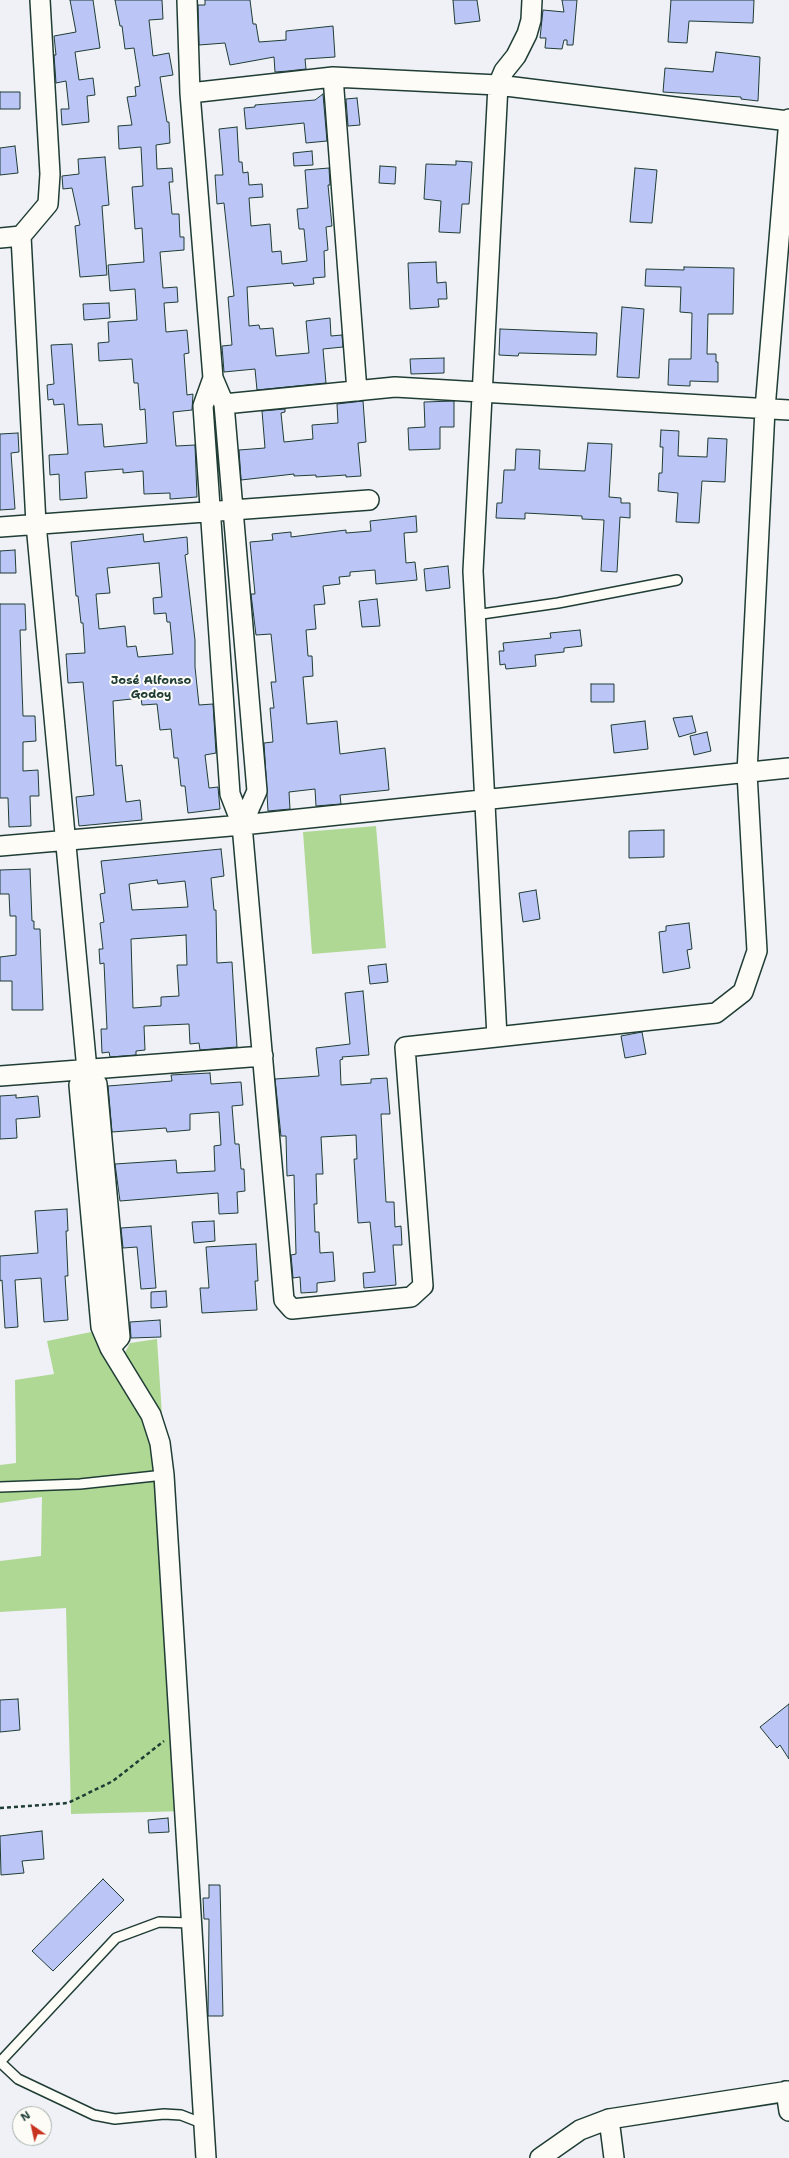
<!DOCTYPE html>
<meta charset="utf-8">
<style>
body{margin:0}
#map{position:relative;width:789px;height:2158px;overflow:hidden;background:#f0f1f7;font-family:"Shantell Sans",sans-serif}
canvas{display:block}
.north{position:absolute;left:12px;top:2106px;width:40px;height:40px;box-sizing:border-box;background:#fdfcf7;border:1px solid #a4b0a9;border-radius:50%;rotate:326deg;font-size:11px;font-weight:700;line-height:16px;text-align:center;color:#1f3d34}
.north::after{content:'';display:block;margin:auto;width:14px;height:18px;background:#c8321e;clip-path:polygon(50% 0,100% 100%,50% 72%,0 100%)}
</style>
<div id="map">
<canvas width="789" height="2158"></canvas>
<div class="north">N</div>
</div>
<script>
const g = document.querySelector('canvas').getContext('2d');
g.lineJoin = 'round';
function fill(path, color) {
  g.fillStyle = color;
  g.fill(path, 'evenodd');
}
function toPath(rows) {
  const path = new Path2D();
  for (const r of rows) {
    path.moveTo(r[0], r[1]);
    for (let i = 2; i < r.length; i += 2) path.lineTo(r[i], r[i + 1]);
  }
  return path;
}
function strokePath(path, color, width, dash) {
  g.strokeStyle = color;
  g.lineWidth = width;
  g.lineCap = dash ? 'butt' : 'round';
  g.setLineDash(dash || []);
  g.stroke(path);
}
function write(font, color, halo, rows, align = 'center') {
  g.font = font + ' "Shantell Sans",sans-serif';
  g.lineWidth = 4;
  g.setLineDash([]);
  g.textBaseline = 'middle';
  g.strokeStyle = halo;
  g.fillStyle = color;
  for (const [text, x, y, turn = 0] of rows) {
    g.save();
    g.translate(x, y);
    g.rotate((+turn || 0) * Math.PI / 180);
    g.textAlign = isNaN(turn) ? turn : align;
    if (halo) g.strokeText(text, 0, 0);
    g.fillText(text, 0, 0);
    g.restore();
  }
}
const green = toPath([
 [376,826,386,948,312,954,303,832],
 [91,1332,107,1358,123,1356,130,1343,157,1339,188,1811,71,1814,66,1608,0,1612,0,1561,41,1556,42,1497,0,1503,0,1465,16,1463,15,1380,54,1374,47,1341]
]);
const building = toPath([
 [70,0,93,0,100,48,75,52,79,80,93,78,95,95,87,96,89,122,62,125,61,109,69,109,66,81,56,83,54,55,56,55,54,36,76,32,70,0],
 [115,0,162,0,163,19,149,20,153,56,169,53,173,75,160,77,167,122,169,122,170,143,156,145,157,169,172,168,173,182,169,182,172,214,179,214,180,237,184,237,184,250,160,252,163,288,177,287,178,302,164,303,166,332,187,330,189,353,184,354,187,395,193,394,192,410,173,412,176,446,195,445,197,497,170,499,170,493,144,494,143,471,123,473,123,469,85,472,87,498,60,500,59,474,50,475,49,455,68,454,64,404,54,405,53,399,48,400,47,385,54,384,51,345,72,344,78,425,102,424,104,447,147,443,145,409,140,410,138,383,134,383,132,359,99,361,98,343,109,342,108,322,137,320,135,289,110,291,108,265,144,262,142,228,135,229,132,187,143,186,141,147,119,149,118,126,132,125,127,97,136,96,135,87,140,86,134,48,125,49,122,26,120,26,115,0],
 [205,0,250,0,253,24,256,24,259,42,286,40,286,31,333,26,335,57,305,59,306,69,288,71,275,72,274,57,230,65,225,43,199,45,198,5,205,5,205,0],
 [453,0,477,0,480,21,455,24,453,0],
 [562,0,577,0,573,45,567,45,567,40,564,40,562,49,545,48,546,38,540,38,543,10,564,12,562,0],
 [671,0,754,0,753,23,689,21,687,43,668,42,671,0],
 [716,52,760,57,758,101,741,99,741,97,663,92,665,68,713,72,716,52],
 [0,92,20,92,20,109,0,109,0,92],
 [323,94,327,141,306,143,304,123,246,129,244,108,255,107,255,105,315,100,323,94],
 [357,98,360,125,348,126,346,99,357,98],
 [237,127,239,162,242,162,243,173,248,172,249,185,262,184,263,197,249,198,251,226,270,224,272,252,281,251,282,264,307,261,304,229,299,229,297,209,308,208,305,170,329,168,330,185,328,185,332,226,326,227,328,250,324,251,325,277,313,278,314,284,294,286,293,283,247,287,249,326,259,325,260,329,273,328,276,356,309,353,306,321,330,318,331,336,342,335,343,347,323,349,326,383,257,390,255,369,224,372,222,346,232,345,228,297,234,296,224,203,217,204,215,175,223,175,219,129,237,127],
 [15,146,18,173,0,175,0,148,15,146],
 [312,151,313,165,294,166,293,153,312,151],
 [105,157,109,205,102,206,107,275,80,277,75,226,80,225,72,188,63,189,62,176,79,174,78,159,105,157],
 [456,161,472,162,469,204,462,204,460,233,439,232,441,201,424,199,426,164,456,165,456,161],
 [380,166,396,167,395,184,379,183,380,166],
 [635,168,657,170,652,223,630,222,635,168],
 [436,262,437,283,446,282,447,299,438,299,439,307,410,309,408,263,436,262],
 [684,267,734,268,733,314,708,314,707,354,716,354,716,362,718,362,718,382,690,381,690,386,668,385,669,359,691,359,692,313,680,312,681,287,645,286,646,269,684,270,684,267],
 [109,303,110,318,84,320,83,304,109,303],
 [622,307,644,309,639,378,617,377,622,307],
 [500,329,597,333,596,355,519,353,518,356,499,355,500,329],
 [444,358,444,373,411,374,410,359,444,358],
 [363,401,366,442,358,443,361,476,346,477,346,475,316,477,316,475,294,476,294,474,241,480,239,450,265,448,262,411,285,409,285,412,281,413,284,442,313,439,312,425,338,423,337,404,363,401],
 [454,401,454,427,440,427,440,449,409,450,408,428,425,427,424,402,454,401],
 [661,430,679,431,678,456,707,457,708,438,727,439,725,482,702,481,699,523,676,522,678,493,658,491,659,473,662,473,663,447,660,447,661,430],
 [18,433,19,452,11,453,15,509,0,510,0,434,18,433],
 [588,443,612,444,609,497,621,498,621,503,630,503,630,518,620,517,617,572,601,571,604,520,582,519,582,516,525,513,525,519,496,518,497,503,502,503,504,470,515,470,516,449,540,450,539,469,585,471,588,443],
 [416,516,417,532,404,533,406,563,415,562,417,580,376,584,375,570,350,572,350,576,339,577,340,584,323,586,325,604,314,605,316,629,306,630,308,656,312,656,313,676,303,677,307,724,337,721,340,754,385,748,389,790,340,795,341,804,316,806,315,789,289,792,290,809,268,811,264,743,273,742,270,708,274,708,271,682,276,682,271,634,256,635,251,594,255,594,250,542,273,540,272,534,291,532,291,537,346,530,346,533,371,531,370,521,416,516],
 [143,534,144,542,187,537,188,554,185,555,195,640,195,667,199,705,213,704,216,753,205,755,209,788,218,787,220,809,188,813,185,786,181,786,178,758,174,758,171,729,160,730,157,704,142,705,141,698,113,701,116,766,122,765,126,802,140,800,142,820,79,826,76,797,94,795,83,682,68,683,66,654,85,653,83,623,81,623,78,596,76,596,71,542,143,534],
 [159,563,162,597,153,598,154,614,166,613,167,622,170,622,173,654,138,657,136,646,127,647,125,626,99,629,96,594,110,593,107,568,159,563],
 [15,550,16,573,0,573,0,551,15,550],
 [448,566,450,588,426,591,424,569,448,566],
 [377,599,380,626,362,627,359,601,377,599],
 [0,604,25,604,26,630,20,630,23,716,35,716,36,741,23,742,23,771,38,770,39,796,30,796,31,826,9,827,8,798,0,798,0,604],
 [580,630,582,646,564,648,564,652,535,655,536,666,506,669,505,664,500,665,499,651,504,651,503,643,551,638,550,633,580,630],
 [591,684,614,684,614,702,591,702,591,684],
 [692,716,696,732,679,737,673,718,692,716],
 [645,721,648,749,614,753,611,725,645,721],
 [707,732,711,751,694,755,690,736,707,732],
 [664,830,664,857,629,858,629,831,664,830],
 [221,849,224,876,211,878,214,910,216,910,217,963,232,962,237,1047,200,1050,199,1043,190,1044,189,1024,144,1026,145,1050,136,1051,136,1055,110,1057,109,1052,102,1053,101,1029,107,1029,104,963,100,964,99,949,103,949,100,923,104,922,100,894,105,893,101,861,221,849],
 [157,880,158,884,185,881,188,907,132,910,129,884,157,880],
 [186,935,187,965,177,965,179,996,161,997,161,1006,133,1008,131,939,186,935],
 [30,869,32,921,34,921,34,929,40,929,43,1010,12,1010,12,981,0,981,0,957,16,955,16,916,10,916,9,894,0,894,0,870,30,869],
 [536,890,540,919,523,922,519,893,536,890],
 [689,923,692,949,687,950,690,968,663,973,659,932,666,931,666,926,689,923],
 [386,964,388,982,370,984,368,966,386,964],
 [363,991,369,1055,342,1057,343,1059,340,1060,341,1085,371,1083,371,1079,387,1078,390,1114,381,1114,386,1202,394,1202,395,1227,401,1226,402,1245,393,1245,396,1285,364,1288,363,1273,375,1272,370,1222,358,1223,354,1159,357,1159,356,1135,321,1137,323,1174,316,1174,317,1204,314,1204,315,1232,319,1232,320,1253,333,1252,335,1281,317,1283,317,1292,301,1293,300,1277,293,1278,291,1255,296,1254,294,1175,287,1176,286,1136,281,1136,275,1079,319,1076,316,1048,350,1044,345,993,363,991],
 [642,1032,646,1054,625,1058,621,1036,642,1032],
 [210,1073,211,1084,241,1082,243,1105,232,1106,235,1144,239,1144,241,1169,244,1169,245,1191,237,1192,238,1213,219,1214,218,1193,120,1201,115,1164,176,1160,177,1173,215,1171,214,1146,221,1145,219,1112,190,1114,190,1130,167,1132,166,1128,112,1132,108,1086,172,1081,171,1075,210,1073],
 [16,1095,16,1098,38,1096,40,1117,16,1119,17,1138,0,1139,0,1096,16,1095],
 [67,1209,68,1231,66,1231,68,1276,65,1276,68,1320,44,1322,41,1278,15,1280,18,1327,5,1328,2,1280,0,1281,0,1256,38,1253,35,1211,67,1209],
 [214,1221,215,1241,194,1243,192,1222,214,1221],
 [151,1226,156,1288,141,1289,137,1247,123,1248,121,1228,151,1226],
 [256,1244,258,1281,255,1281,257,1310,202,1313,200,1288,209,1288,206,1247,256,1244],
 [166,1291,167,1307,151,1308,151,1292,166,1291],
 [160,1320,161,1337,131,1338,130,1322,160,1320],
 [18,1699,20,1730,0,1732,0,1700,18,1699],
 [789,1704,789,1759,780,1745,777,1748,760,1727,789,1704],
 [168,1818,169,1832,149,1833,148,1820,168,1818],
 [42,1831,44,1859,22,1861,24,1873,1,1875,0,1836,42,1831],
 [103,1879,124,1900,53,1971,32,1951,103,1879],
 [209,1885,220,1885,223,2016,208,2016,209,1919,204,1919,203,1898,209,1898,209,1885]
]);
const path = toPath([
 [0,1808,68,1803,113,1781,164,1741]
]);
const lane = toPath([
 [475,615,558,603,677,580],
 [0,1487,80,1484,164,1475],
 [0,2062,116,1938,159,1922,192,1923],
 [0,2062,18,2079,94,2115,115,2119,164,2114,181,2115,204,2124]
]);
const street = toPath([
 [40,0,50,174,48,204,21,236,36,524,87,1070,97,1084,120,1337,110,1348],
 [187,0,190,93,213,378,224,404,257,791,242,825],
 [333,77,357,391],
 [190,93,333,77,498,85,789,121],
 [0,238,21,236],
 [213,378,203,406,230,794,242,825,284,1300,292,1309,411,1297,423,1286,405,1047,716,1013,743,992,757,951,747,773,765,409,789,119],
 [224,404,395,387,789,410],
 [0,527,369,500],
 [0,846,242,825,789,768],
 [497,1037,473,571,498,85,504,71,516,56,527,34,531,20,532,0],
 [87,1070,79,1085,101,1327,110,1348,151,1415,160,1443,164,1475,206,2158],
 [0,1076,263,1056],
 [786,2091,789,2111],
 [609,2119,614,2158],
 [540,2158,580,2130,609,2119,789,2091]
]);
const neighbourhoodNames = [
 ["José Alfonso",151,681],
 ["Godoy",151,695]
];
fill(green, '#b0d895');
fill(building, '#bbc6f7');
strokePath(building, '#1f3d34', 1);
strokePath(lane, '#1f3d34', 12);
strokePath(street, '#1f3d34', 22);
strokePath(path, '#1f3d34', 2.5, [4, 3]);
strokePath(lane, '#fdfcf7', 9);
strokePath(street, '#fdfcf7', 19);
write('bold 12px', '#1f3d34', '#fdfcf7', neighbourhoodNames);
</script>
